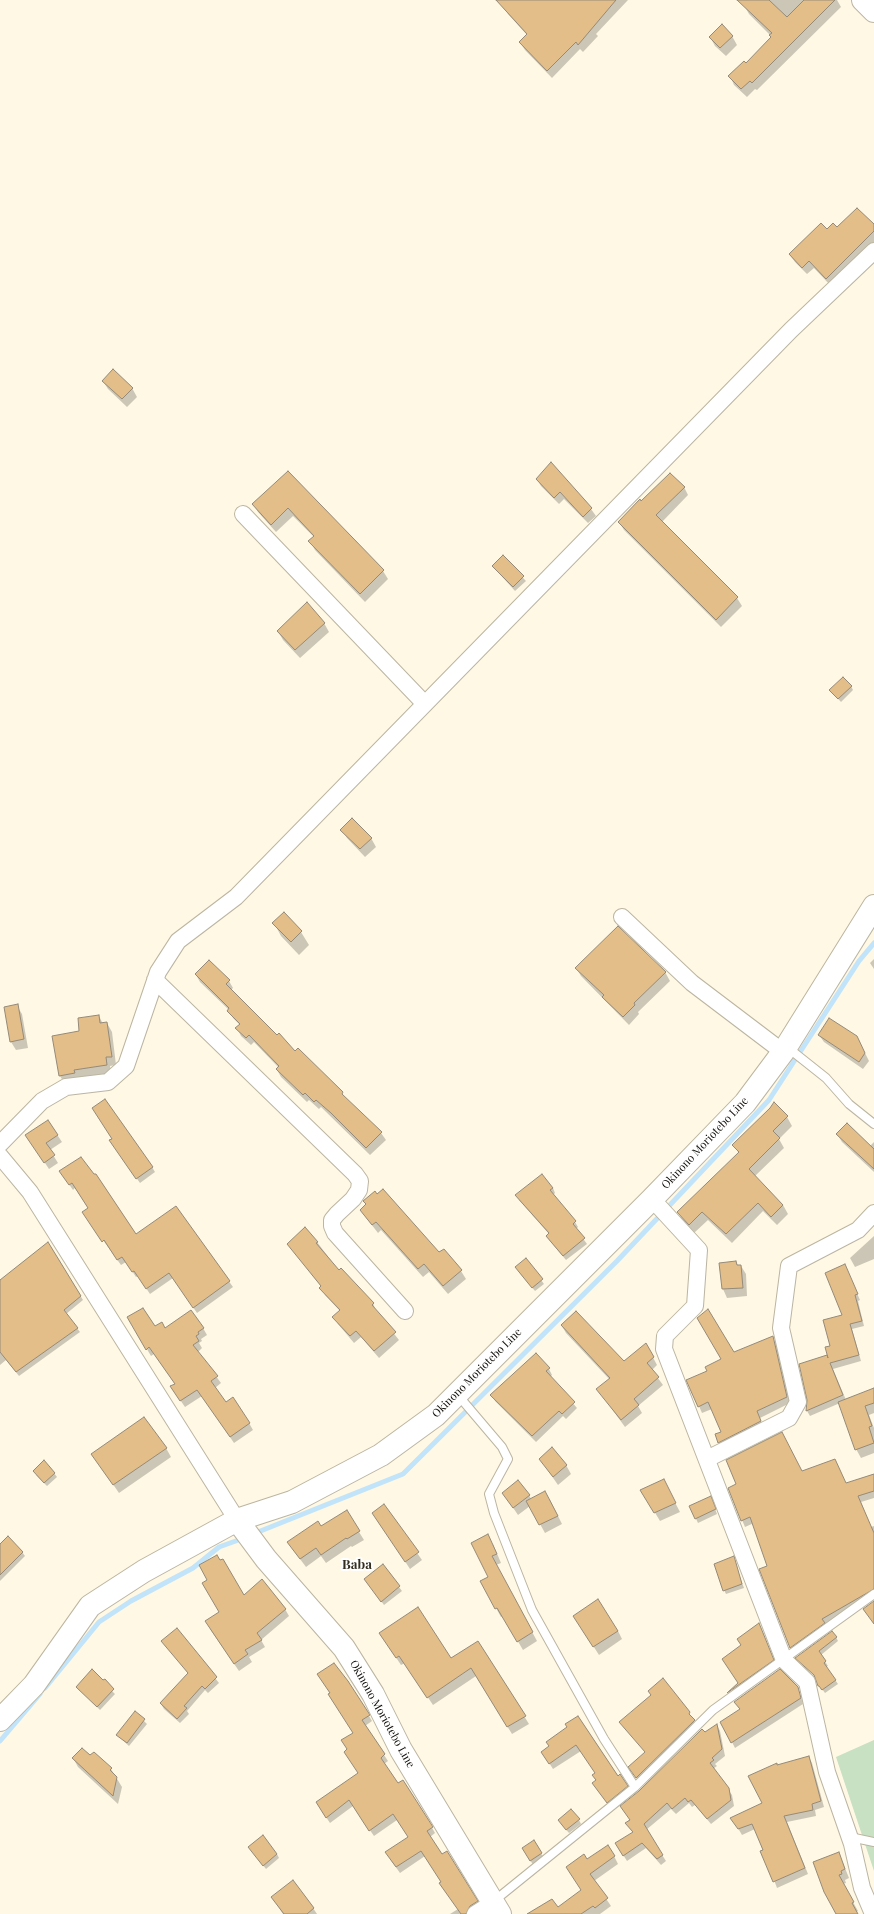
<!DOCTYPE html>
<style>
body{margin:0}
canvas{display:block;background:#fff8e4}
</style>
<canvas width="874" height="1914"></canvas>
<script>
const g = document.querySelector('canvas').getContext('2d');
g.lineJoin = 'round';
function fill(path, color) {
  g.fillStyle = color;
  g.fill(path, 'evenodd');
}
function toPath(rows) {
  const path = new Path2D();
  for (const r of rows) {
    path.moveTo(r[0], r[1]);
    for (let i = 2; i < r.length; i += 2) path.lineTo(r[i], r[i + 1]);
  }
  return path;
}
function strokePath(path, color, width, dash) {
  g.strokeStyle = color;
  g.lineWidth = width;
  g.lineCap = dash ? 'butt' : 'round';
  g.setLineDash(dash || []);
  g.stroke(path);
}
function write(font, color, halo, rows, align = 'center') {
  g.font = font + ' "Playfair Display",serif';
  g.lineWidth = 4;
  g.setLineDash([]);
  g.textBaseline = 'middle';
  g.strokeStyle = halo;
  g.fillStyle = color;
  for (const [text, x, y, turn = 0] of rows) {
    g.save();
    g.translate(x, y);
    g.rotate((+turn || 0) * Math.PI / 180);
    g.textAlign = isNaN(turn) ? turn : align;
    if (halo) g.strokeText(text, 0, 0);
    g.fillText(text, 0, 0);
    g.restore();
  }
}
const green = toPath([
 [874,1740,874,1871,836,1757]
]);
const shadow = toPath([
 [509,0,628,0,596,34,598,36,583,52,580,49,552,78,525,50,520,42,527,35,508,14,503,6],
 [749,0,837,0,841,7,757,90,755,89,747,97,734,85,730,76,746,64,772,37,749,14,744,5],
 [732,36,737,45,726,56,715,46,710,37],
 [874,226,874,242,830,285,814,268,807,274,795,262,790,255,827,230],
 [103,381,132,388,137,397,127,407,108,389],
 [288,472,383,571,388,579,365,602,315,550,310,541,314,537,293,516,276,532,258,512,253,504],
 [537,479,591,509,596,516,588,523,564,499,559,504,541,486],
 [684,487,688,495,662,522,737,598,742,606,721,627,624,530,619,522,641,502],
 [503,557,526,581,515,591,496,570],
 [324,623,329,632,300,658,283,640,278,631],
 [851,686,853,690,841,702,831,691],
 [342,830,371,838,376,847,365,857,347,838],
 [284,914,301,932,309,945,299,955,281,936,274,923],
 [874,959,874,969,870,963],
 [576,968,665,972,670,981,638,1012,639,1014,629,1025,581,976],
 [196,975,229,981,233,988,231,990,277,1036,342,1093,346,1100,381,1133,386,1140,370,1155,321,1107,319,1109,309,1100,307,1102,281,1077,277,1070,279,1068,254,1042,251,1045,241,1036,237,1028,240,1025,233,1018,229,1010,200,982],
 [17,1006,22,1014,28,1048,16,1050,11,1042],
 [99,1016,103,1024,107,1023,112,1032,116,1065,110,1066,111,1074,65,1084,60,1076,53,1037,80,1032],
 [819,1035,861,1045,869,1061,863,1069,824,1042],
 [787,1117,792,1126,779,1139,784,1148,755,1176,783,1205,788,1214,777,1225,763,1211,732,1243,708,1220,694,1233,683,1221,678,1212,739,1154,734,1145],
 [48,1121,62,1142,50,1150,58,1163,49,1169,31,1142],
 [837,1134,870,1146,874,1142,874,1172,842,1142],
 [114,1146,152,1167,155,1172,140,1183],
 [94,1176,136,1236,176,1207,233,1287,197,1313,173,1278,150,1294,138,1276,136,1277,126,1262,121,1265,87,1218,89,1209,75,1188,73,1190,64,1177],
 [553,1188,555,1193,553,1195,575,1222,578,1227,576,1229,587,1244,566,1260,550,1241,547,1236,549,1234,519,1200],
 [361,1211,439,1254,461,1271,466,1279,448,1294,429,1272,423,1277,381,1230,378,1233],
 [874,1236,874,1259,855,1267,850,1258],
 [317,1242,339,1271,373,1303,376,1311,399,1340,379,1358,361,1337,354,1343,338,1324,334,1317,340,1311,325,1295,322,1287,288,1244],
 [48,1243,83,1300,66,1314,80,1332,19,1376,6,1360,0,1365,0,1281],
 [526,1259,544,1284,535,1291,518,1271],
 [736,1262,738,1266,741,1266,746,1274,747,1296,727,1298,723,1289,721,1264],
 [847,1271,860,1300,858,1301,864,1326,852,1329,861,1361,833,1369,846,1400,874,1389,874,1413,869,1415,874,1428,874,1453,861,1458,856,1449,840,1403,810,1416,807,1411,808,1400,829,1361,831,1347,843,1316],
 [128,1317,154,1328,203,1328,207,1335,201,1339,202,1341,199,1343,202,1348,198,1352,221,1383,215,1388,225,1404,249,1423,253,1430,234,1443,202,1396,185,1407,176,1394,175,1384,154,1354,151,1356],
 [562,1326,624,1363,646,1344,657,1365,652,1370,663,1385,638,1406,642,1413,625,1427,598,1390,610,1380,566,1333],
 [773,1337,776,1344,790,1403,760,1418,764,1428,723,1449,719,1442,722,1432,712,1409,702,1413,688,1381,708,1372,734,1353],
 [549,1369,552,1375,550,1377,577,1408,566,1419,563,1416,536,1442,495,1401,492,1395],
 [166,1448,171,1457,119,1493,92,1454],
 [540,1459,566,1465,571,1474,558,1485],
 [835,1460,846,1484,874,1474,874,1498,861,1502,871,1527,874,1526,874,1597,794,1654,790,1648,769,1567,754,1523,745,1527,729,1489,802,1472],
 [54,1473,57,1477,47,1486,36,1475],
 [668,1489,680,1512,660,1521,642,1491],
 [503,1493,529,1495,531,1499,550,1500,562,1524,545,1533,530,1506,518,1515],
 [712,1501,717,1514,698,1523,690,1506],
 [384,1506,422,1560,410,1569,378,1520],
 [346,1511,364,1540,352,1547,351,1546,326,1563,321,1556,306,1567,294,1551,321,1527],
 [493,1544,501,1563,496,1565,537,1641,523,1650,503,1616,501,1617,496,1608,489,1578],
 [0,1545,22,1552,25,1556,0,1581],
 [733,1558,744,1588,726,1594,724,1590],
 [383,1566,402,1591,384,1605,368,1583],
 [285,1609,289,1616,261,1640,265,1647,249,1657,252,1662,239,1671,210,1629],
 [579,1624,618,1631,622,1639,599,1655],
 [759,1624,775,1664,730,1696,729,1693,739,1684],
 [177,1629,219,1683,208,1693,205,1690,187,1711,189,1714,180,1723,164,1709,161,1704,189,1674,162,1641],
 [836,1637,838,1641,821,1655,828,1666,826,1667,838,1684,825,1693,822,1689,821,1690,816,1678,797,1658],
 [385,1641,451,1659,478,1642,529,1724,512,1734,476,1676,433,1705,405,1663,401,1665],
 [348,1681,372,1721,365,1726,388,1761,384,1764,398,1784,419,1805,435,1833,430,1837,442,1855,447,1852,480,1908,472,1914,450,1914,458,1909,425,1856,400,1873,390,1859,409,1837,397,1820,374,1836,353,1806,330,1823,320,1808,359,1773,348,1750,354,1733],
 [103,1682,115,1694,100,1710,77,1687],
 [798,1687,803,1704,735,1748,732,1742,740,1710,735,1702],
 [135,1712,147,1724,129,1746,117,1735],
 [689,1713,696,1725,639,1782,630,1767,646,1752,620,1722],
 [717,1725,720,1731,725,1756,715,1764,717,1766,713,1769,732,1795,734,1806,711,1824,695,1805,692,1807,689,1803,676,1814,671,1809,646,1830,666,1861,661,1865,646,1848,627,1861,620,1850,633,1833,626,1823,705,1734],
 [568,1728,618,1777,630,1792,611,1808,597,1789,596,1781,593,1775,596,1773,581,1751,553,1769,546,1758,550,1747],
 [90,1757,111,1769,122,1787,118,1804,78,1767,73,1758],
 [809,1757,812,1763,824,1807,815,1810,816,1816,787,1822,808,1874,777,1888,755,1829,742,1835,732,1818,763,1804,777,1766],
 [579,1820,581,1824,569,1833,561,1824],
 [534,1841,546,1862,536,1869,528,1857],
 [252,1851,277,1854,279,1858,266,1869],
 [839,1853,849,1878,845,1880,846,1883,843,1884,858,1911,856,1912,857,1914,837,1914],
 [614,1856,618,1864,594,1881,611,1906,600,1914,541,1914,557,1909,582,1890,587,1861],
 [272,1897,313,1908,317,1914,283,1914]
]);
const stream = toPath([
 [253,1534,403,1474,617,1261,769,1100,859,961,874,943],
 [45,1688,99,1622,131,1601,193,1568,219,1547,244,1538],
 [0,1741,40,1694]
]);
const building = toPath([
 [496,0,616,0,578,45,576,42,547,71,519,42,527,34,496,0],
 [737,0,769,0,787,17,804,0,835,0,752,83,750,81,741,89,728,76,744,61,746,63,771,37,769,35,772,33,737,0],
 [722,24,733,36,720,48,709,37,722,24],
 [857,208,874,224,874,231,826,279,809,261,802,268,789,254,821,223,827,229,833,223,837,227,857,208],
 [113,369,133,388,122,399,102,381,113,369],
 [551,462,592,508,583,517,560,492,554,498,536,479,551,462],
 [288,471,384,570,360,594,308,541,314,536,288,508,271,525,252,504,288,471],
 [670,473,685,487,656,515,738,597,716,620,618,522,640,499,641,501,670,473],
 [503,555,524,576,513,587,492,566,503,555],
 [307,602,325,623,295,650,277,631,307,602],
 [843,677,852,686,838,699,829,690,843,677],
 [352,818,372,838,360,849,340,830,352,818],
 [284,912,302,931,291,942,272,923,284,912],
 [618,926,666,972,634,1003,635,1005,623,1017,602,997,604,995,575,968,618,926],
 [209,960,230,980,226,984,277,1035,279,1033,295,1051,298,1048,343,1092,342,1094,382,1132,366,1148,331,1113,316,1100,314,1102,305,1093,303,1095,276,1069,279,1066,249,1035,246,1038,235,1028,240,1024,227,1011,229,1008,195,974,209,960],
 [18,1004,24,1039,10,1042,4,1007,18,1004],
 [99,1015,100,1023,107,1022,112,1057,106,1057,107,1065,74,1070,75,1073,59,1076,52,1036,79,1031,78,1018,99,1015],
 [829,1018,857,1036,865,1053,859,1062,818,1035,829,1018],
 [105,1099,153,1167,136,1179,109,1140,112,1139,92,1108,105,1099],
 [774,1102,788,1116,773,1131,780,1138,749,1169,783,1205,771,1217,758,1203,726,1234,702,1212,689,1225,677,1212,739,1152,732,1145,770,1108,774,1102],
 [48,1120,58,1135,46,1143,55,1155,44,1163,25,1135,48,1120],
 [847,1123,874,1149,874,1169,836,1134,847,1123],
 [81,1157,94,1174,96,1174,136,1234,176,1206,230,1281,193,1308,169,1273,146,1289,134,1271,132,1272,122,1257,117,1260,104,1240,102,1242,82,1212,88,1208,72,1183,69,1185,59,1171,81,1157],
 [542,1174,553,1188,550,1190,576,1221,573,1224,585,1238,563,1256,546,1236,549,1233,515,1195,542,1174],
 [383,1189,439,1252,444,1249,462,1270,443,1286,424,1264,418,1269,376,1222,372,1225,360,1210,366,1204,363,1201,375,1191,377,1194,383,1189],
 [305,1227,318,1242,316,1243,339,1270,341,1268,374,1303,372,1305,396,1332,374,1351,356,1331,350,1336,332,1317,340,1310,319,1288,321,1286,287,1244,305,1227],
 [48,1242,81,1296,64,1310,78,1328,16,1372,0,1352,0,1280,48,1242],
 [526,1258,543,1279,532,1288,515,1267,526,1258],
 [736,1261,737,1265,741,1265,743,1288,722,1289,719,1263,736,1261],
 [845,1264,858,1294,855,1295,862,1321,850,1324,859,1355,830,1363,843,1395,806,1411,807,1400,799,1364,827,1355,828,1358,825,1347,830,1346,823,1320,842,1315,825,1273,845,1264],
 [143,1308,155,1326,162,1322,165,1328,191,1310,204,1328,198,1332,199,1334,196,1336,199,1341,193,1345,218,1376,211,1381,226,1402,233,1397,250,1423,230,1437,197,1390,180,1401,170,1386,175,1384,149,1347,146,1350,127,1317,143,1308],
 [708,1309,734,1352,773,1336,787,1397,757,1411,761,1421,718,1443,715,1434,721,1432,708,1402,698,1407,686,1380,707,1371,705,1367,721,1359,697,1318,708,1309],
 [576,1311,624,1361,646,1343,654,1357,647,1363,659,1377,634,1399,639,1405,621,1420,596,1389,610,1378,561,1325,576,1311],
 [536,1353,550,1368,546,1371,575,1402,562,1414,559,1411,532,1436,490,1395,536,1353],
 [874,1388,874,1403,865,1406,872,1426,869,1427,874,1443,855,1450,838,1402,874,1388],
 [144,1417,167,1448,113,1485,91,1454,144,1417],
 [782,1432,802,1471,835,1459,846,1483,874,1474,874,1491,858,1496,874,1533,874,1589,822,1619,825,1623,790,1648,759,1569,767,1566,750,1517,741,1521,728,1488,736,1484,726,1460,782,1432],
 [552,1447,567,1465,553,1477,539,1459,552,1447],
 [44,1460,55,1473,44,1483,33,1471,44,1460],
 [664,1479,676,1503,654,1513,640,1490,664,1479],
 [518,1480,530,1495,513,1508,502,1493,518,1480],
 [545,1491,558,1516,539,1525,526,1501,545,1491],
 [711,1496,716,1509,695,1519,689,1506,711,1496],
 [384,1504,419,1552,405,1562,372,1513,384,1504],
 [347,1510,360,1531,347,1539,346,1538,321,1555,316,1548,300,1559,287,1542,318,1521,321,1526,347,1510],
 [488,1534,497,1554,492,1556,533,1632,517,1642,497,1608,495,1609,480,1581,488,1577,471,1543,488,1534],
 [8,1536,23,1552,0,1575,0,1544,8,1536],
 [217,1555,220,1560,223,1559,244,1595,262,1579,286,1609,257,1633,262,1640,245,1650,248,1654,234,1664,205,1621,219,1612,202,1583,207,1580,199,1565,217,1555],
 [734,1556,742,1584,723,1591,714,1564,734,1556],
 [383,1564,400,1586,381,1602,364,1579,383,1564],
 [598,1599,618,1631,593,1647,573,1616,598,1599],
 [874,1601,874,1624,863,1609,874,1601],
 [418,1607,451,1658,478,1641,526,1716,507,1727,471,1668,427,1698,399,1656,396,1658,379,1633,418,1607],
 [759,1623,774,1660,727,1693,738,1683,722,1659,741,1645,737,1639,759,1623],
 [177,1628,217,1677,205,1689,202,1686,184,1706,187,1708,177,1719,160,1703,188,1673,161,1641,177,1628],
 [832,1631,837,1637,819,1651,826,1661,824,1663,836,1680,822,1690,819,1686,818,1686,814,1675,795,1658,832,1631],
 [334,1663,348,1681,370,1715,362,1720,385,1754,381,1758,398,1783,403,1780,419,1805,433,1827,427,1831,442,1854,447,1851,478,1901,470,1906,466,1914,461,1914,439,1883,441,1882,421,1851,396,1867,385,1852,408,1837,393,1814,369,1831,349,1800,326,1818,316,1802,358,1773,344,1752,347,1749,341,1740,353,1733,328,1694,330,1693,317,1674,334,1663],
 [92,1669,103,1680,105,1679,114,1689,97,1707,76,1687,92,1669],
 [780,1669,798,1687,801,1698,731,1743,720,1722,740,1709,734,1702,780,1669],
 [663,1678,690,1712,689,1714,695,1720,636,1778,628,1767,645,1752,619,1722,651,1695,648,1691,663,1678],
 [135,1711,145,1719,127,1743,116,1735,135,1711],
 [578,1716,618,1776,620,1774,628,1786,607,1803,592,1783,596,1780,592,1775,595,1773,576,1745,549,1764,541,1752,549,1746,546,1742,567,1727,565,1724,578,1716],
 [717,1724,722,1749,712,1758,714,1760,710,1763,729,1788,731,1800,707,1819,691,1800,688,1802,685,1798,672,1809,667,1803,644,1824,663,1855,657,1859,642,1843,623,1856,615,1843,633,1832,625,1823,630,1820,620,1806,639,1791,702,1729,705,1732,717,1724],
 [82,1748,90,1755,94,1752,112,1768,110,1770,117,1777,113,1796,72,1758,82,1748],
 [809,1756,821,1801,812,1804,813,1810,784,1816,805,1868,773,1882,760,1851,763,1850,752,1824,738,1829,730,1818,762,1803,748,1776,777,1763,777,1765,809,1756],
 [571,1809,580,1819,566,1830,558,1820,571,1809],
 [263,1835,277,1854,263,1866,248,1847,263,1835],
 [534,1840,542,1853,530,1861,522,1848,534,1840],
 [608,1845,615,1856,590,1874,608,1898,595,1908,593,1906,581,1914,527,1914,552,1899,558,1907,581,1890,566,1867,584,1854,587,1859,608,1845],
 [839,1852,845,1869,841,1871,842,1874,839,1875,854,1902,852,1903,858,1914,836,1914,824,1892,813,1862,839,1852],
 [293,1880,314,1908,307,1914,284,1914,271,1897,293,1880]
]);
const lane = toPath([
 [787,1047,826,1078,849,1104,874,1124],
 [457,1394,502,1447,508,1459,489,1494,494,1513,532,1610,604,1739,635,1787],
 [850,1837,874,1842],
 [494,1901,635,1787,713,1710,874,1594]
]);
const street = toPath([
 [243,514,424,703],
 [622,917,692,983,783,1052],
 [155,980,355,1174,360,1181,359,1190,353,1199,337,1214,332,1220,332,1226,335,1233,405,1311],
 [0,1144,42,1101,66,1087,108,1082,126,1066,158,972,178,941,236,897,791,330,874,251],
 [0,1156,30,1192,237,1520],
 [652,1199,699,1250,695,1306,665,1336,664,1349,784,1660,807,1682,827,1772,852,1844,862,1888,873,1914],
 [707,1459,789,1418,798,1402,781,1328,789,1266,858,1230,874,1213],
 [475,1914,494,1902]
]);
const secondary = toPath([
 [863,0,874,11],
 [237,1520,266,1559,344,1648,373,1694,401,1750,500,1914],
 [0,1720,34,1685,90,1606,144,1571,237,1520,292,1502,381,1455,436,1415,652,1199,745,1103,783,1052,874,906]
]);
const streetNames = [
 ["Okinono Moriotebo Line",705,1143,-47],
 ["Okinono Moriotebo Line",477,1373,-45],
 ["Okinono Moriotebo Line",382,1714,61]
];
const quarterNames = [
 ["Baba",357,1565]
];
fill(green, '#c7e1c2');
fill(shadow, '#0003');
strokePath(stream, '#c1e4fb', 5);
fill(building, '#e3be88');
strokePath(building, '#958a79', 1);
strokePath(lane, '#bbb5a2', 10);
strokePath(street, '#bbb5a2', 18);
strokePath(secondary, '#bbb5a2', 24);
strokePath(lane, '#fff', 8);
strokePath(street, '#fff', 16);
strokePath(secondary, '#fff', 22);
write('11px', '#0f0d07', '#fff', streetNames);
write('bold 13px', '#322d1d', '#fff', quarterNames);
</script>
